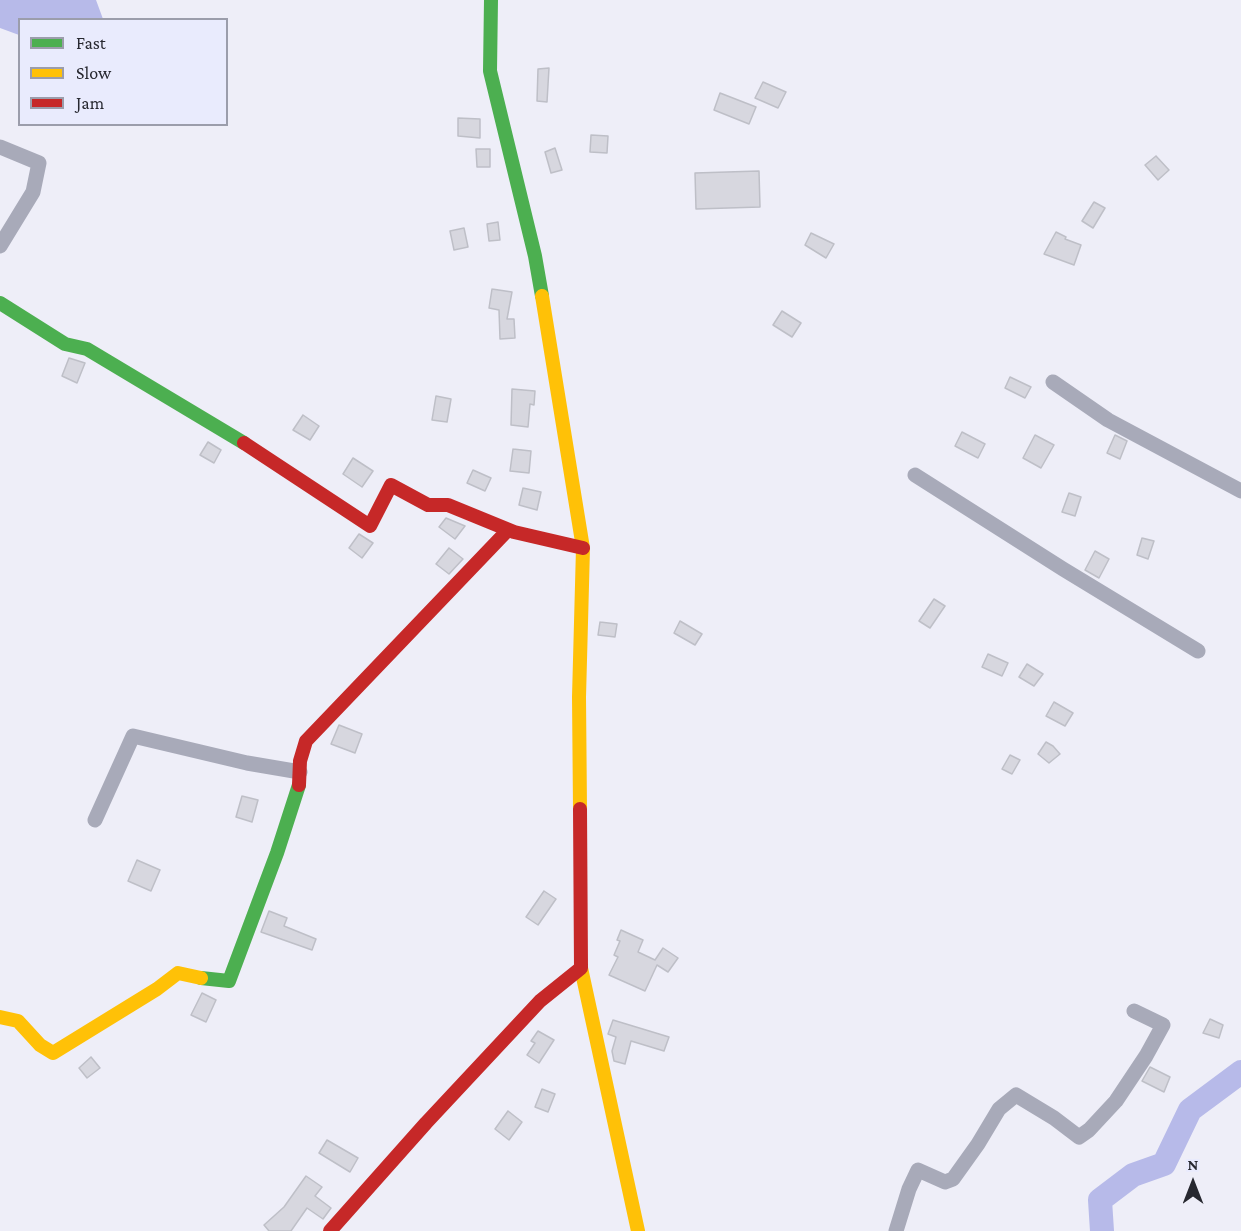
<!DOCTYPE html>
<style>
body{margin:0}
#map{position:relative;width:1241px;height:1231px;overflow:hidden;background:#eeeef8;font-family:"Crimson Pro",serif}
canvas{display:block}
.legend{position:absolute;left:18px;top:18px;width:210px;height:108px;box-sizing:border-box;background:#e9ebfd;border:2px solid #9b9dab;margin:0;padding:8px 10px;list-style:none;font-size:18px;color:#272830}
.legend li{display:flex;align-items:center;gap:12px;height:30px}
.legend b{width:30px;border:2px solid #9b9dab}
.north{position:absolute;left:1163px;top:1153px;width:60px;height:60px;-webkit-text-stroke:4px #e9ebfd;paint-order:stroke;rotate:0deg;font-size:16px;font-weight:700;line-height:24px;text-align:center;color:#272830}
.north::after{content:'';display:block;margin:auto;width:21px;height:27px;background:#272830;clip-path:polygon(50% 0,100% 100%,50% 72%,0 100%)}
</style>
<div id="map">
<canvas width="1241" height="1231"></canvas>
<ul class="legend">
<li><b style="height:8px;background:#4caf50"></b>Fast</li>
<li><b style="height:8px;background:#ffc107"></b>Slow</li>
<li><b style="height:8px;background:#c62828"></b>Jam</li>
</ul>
<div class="north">N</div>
</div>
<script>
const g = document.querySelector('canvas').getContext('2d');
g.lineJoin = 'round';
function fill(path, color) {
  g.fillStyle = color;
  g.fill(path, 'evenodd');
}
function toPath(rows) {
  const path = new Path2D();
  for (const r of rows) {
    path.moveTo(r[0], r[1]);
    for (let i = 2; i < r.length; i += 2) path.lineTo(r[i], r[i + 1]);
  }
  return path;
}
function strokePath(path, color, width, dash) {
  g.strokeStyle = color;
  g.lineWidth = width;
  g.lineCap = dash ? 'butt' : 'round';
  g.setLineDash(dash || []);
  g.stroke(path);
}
const water = toPath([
 [0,0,96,0,103,19,20,20,19,35,0,28]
]);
const river = toPath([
 [1102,1231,1100,1200,1133,1175,1164,1164,1190,1110,1241,1072]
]);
const building = toPath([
 [549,68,547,102,537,101,538,69,549,68],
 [763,82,786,92,778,108,755,98,763,82],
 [720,93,756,107,749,124,714,110,720,93],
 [458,118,480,119,480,138,458,136,458,118],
 [591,135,608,136,607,153,590,152,591,135],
 [555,148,562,170,551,173,545,152,555,148],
 [476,149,490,149,490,167,477,167,476,149],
 [1156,156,1169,170,1158,180,1145,165,1156,156],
 [759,171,760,207,696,209,695,173,759,171],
 [1094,202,1105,208,1093,228,1082,221,1094,202],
 [498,222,500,240,489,241,487,224,498,222],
 [464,228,468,247,454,250,450,231,464,228],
 [1056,232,1066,237,1065,239,1081,245,1074,265,1044,254,1056,232],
 [811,233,834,244,826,258,805,245,811,233],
 [492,289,512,292,507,319,514,319,515,338,500,339,499,310,489,308,492,289],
 [782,311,801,323,792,337,773,325,782,311],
 [69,358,85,363,77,383,62,376,69,358],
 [1010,377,1031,387,1025,398,1005,388,1010,377],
 [512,389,535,391,534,405,530,404,528,427,511,425,512,389],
 [436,396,451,399,447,422,432,420,436,396],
 [303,415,319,426,310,440,293,430,303,415],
 [962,432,985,444,978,458,955,446,962,432],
 [1035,435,1054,445,1041,468,1023,458,1035,435],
 [1115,435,1127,441,1120,459,1107,453,1115,435],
 [208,442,221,450,214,463,200,455,208,442],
 [513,449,531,451,529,473,510,471,513,449],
 [353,458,373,471,362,487,343,474,353,458],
 [473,470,491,478,485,491,467,483,473,470],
 [523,488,541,492,537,510,519,505,523,488],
 [1069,493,1081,497,1075,516,1062,512,1069,493],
 [446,518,465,526,455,539,439,527,446,518],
 [359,534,373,543,362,558,349,548,359,534],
 [1142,538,1154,541,1148,559,1137,555,1142,538],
 [449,548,463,559,449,574,436,564,449,548],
 [1095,551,1109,559,1099,578,1085,570,1095,551],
 [934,599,945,606,930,628,919,621,934,599],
 [680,621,702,634,695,645,674,633,680,621],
 [600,622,617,624,615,637,598,635,600,622],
 [988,654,1008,663,1002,676,982,667,988,654],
 [1027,664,1043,674,1034,686,1019,677,1027,664],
 [1054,702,1073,713,1065,726,1046,716,1054,702],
 [339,725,362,734,355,753,331,744,339,725],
 [1046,742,1053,746,1060,754,1049,763,1038,754,1046,742],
 [1010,755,1020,760,1012,774,1002,769,1010,755],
 [242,796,258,800,252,822,236,817,242,796],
 [137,860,160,870,151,891,128,881,137,860],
 [544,891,556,899,538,925,526,917,544,891],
 [269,911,287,918,284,926,316,939,312,950,261,932,269,911],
 [621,930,643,940,638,952,655,960,663,948,678,958,668,972,657,965,645,991,609,975,618,957,614,955,620,941,617,940,621,930],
 [202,993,216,1000,206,1022,191,1015,202,993],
 [1210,1019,1223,1025,1219,1038,1203,1033,1210,1019],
 [613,1020,669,1037,664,1051,631,1041,625,1064,614,1061,612,1051,616,1037,608,1034,613,1020],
 [538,1031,554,1040,539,1063,527,1055,535,1043,531,1041,538,1031],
 [91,1057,100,1068,87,1078,79,1068,91,1057],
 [1150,1067,1170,1077,1164,1092,1142,1081,1150,1067],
 [542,1089,555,1094,548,1112,535,1107,542,1089],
 [508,1111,522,1122,509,1140,495,1129,508,1111],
 [327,1140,358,1158,350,1172,319,1153,327,1140],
 [306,1176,322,1187,315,1196,331,1208,323,1219,307,1208,291,1231,269,1231,264,1225,284,1207,306,1176]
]);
const street = toPath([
 [0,147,39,163,33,192,0,246],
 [1053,382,1108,420,1241,491],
 [915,475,1063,569,1198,651],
 [95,820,133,736,247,763,300,772],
 [896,1231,909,1189,918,1170,945,1182,953,1179,978,1144,999,1109,1016,1095,1054,1118,1079,1137,1089,1130,1116,1101,1146,1056,1163,1025,1134,1011]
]);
const fast = toPath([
 [491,0,490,71,535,256,542,296],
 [0,303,65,344,87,349,244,443],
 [201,978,229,981,277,853,299,785]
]);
const slow = toPath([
 [542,296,583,548,579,697,580,809],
 [581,968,638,1231],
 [0,1017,18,1021,40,1045,53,1053,157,989,178,973,201,978]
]);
const jam = toPath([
 [244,443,370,526,391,485,428,505,448,505,514,532,583,548],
 [299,785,300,761,306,741,508,530],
 [330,1231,426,1123,540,1001,581,968,580,809]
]);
fill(water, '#b7bae9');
strokePath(river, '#b7bae9', 24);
fill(building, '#d7d7df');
strokePath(building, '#bebfc7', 1.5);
strokePath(street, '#a8aab9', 15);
strokePath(fast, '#4caf50', 14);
strokePath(slow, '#ffc107', 14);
strokePath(jam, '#c62828', 14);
</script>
